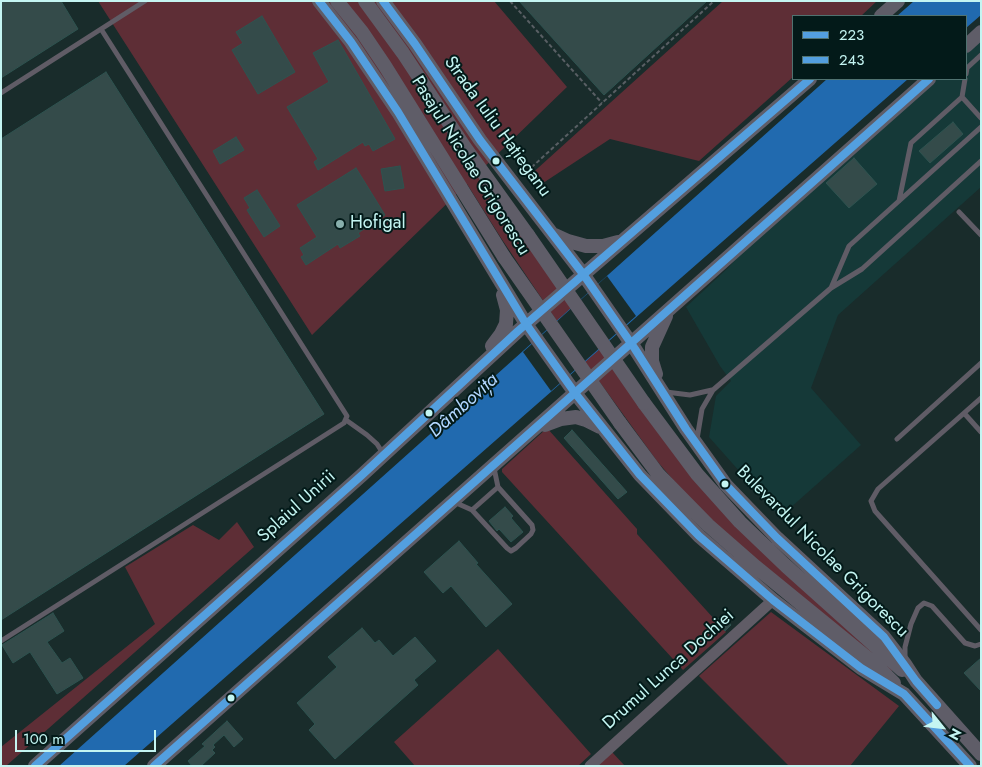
<!DOCTYPE html>
<meta charset="utf-8">
<style>
body{margin:0}
#map{position:relative;width:982px;height:767px;overflow:hidden;background:#192c2b;font-family:Jost,sans-serif}
canvas{display:block}
.frame{position:absolute;inset:0;border:2px solid #c4f5f2;pointer-events:none}
.legend{position:absolute;left:792px;top:15px;width:175px;height:65px;box-sizing:border-box;background:#031a19;border:1px solid #507270;margin:0;padding:6px 9px;list-style:none;font-size:15px;color:#c4f5f2}
.legend li{display:flex;align-items:center;gap:10px;height:25px}
.legend b{width:25px;border:1px solid #507270}
.north{position:absolute;left:917px;top:702px;width:50px;height:50px;-webkit-text-stroke:4px #031a19;paint-order:stroke;rotate:119deg;font-size:14px;font-weight:700;line-height:20px;text-align:center;color:#c4f5f2}
.north::after{content:'';display:block;margin:auto;width:18px;height:22px;background:#c4f5f2;clip-path:polygon(50% 0,100% 100%,50% 72%,0 100%)}
.scale{position:absolute;left:15px;top:730px;width:141px;height:22px;box-sizing:border-box;border:2px solid #c4f5f2;border-top:0;padding-left:6px;font-size:15px;line-height:18px;white-space:nowrap;color:#c4f5f2;-webkit-text-stroke:4px #031a19;paint-order:stroke}
</style>
<div id="map">
<canvas width="982" height="767"></canvas>
<div class="frame"></div>
<ul class="legend">
<li><b style="height:6px;background:#539fdf"></b>223</li>
<li><b style="height:6px;background:#539fdf"></b>243</li>
</ul>
<div class="north">N</div>
<div class="scale">100 m</div>
</div>
<script>
const g = document.querySelector('canvas').getContext('2d');
g.lineJoin = 'round';
function fill(path, color) {
  g.fillStyle = color;
  g.fill(path, 'evenodd');
}
function toPath(rows) {
  const path = new Path2D();
  for (const r of rows) {
    path.moveTo(r[0], r[1]);
    for (let i = 2; i < r.length; i += 2) path.lineTo(r[i], r[i + 1]);
  }
  return path;
}
function strokePath(path, color, width, dash) {
  g.strokeStyle = color;
  g.lineWidth = width;
  g.lineCap = dash ? 'butt' : 'round';
  g.setLineDash(dash || []);
  g.stroke(path);
}
function write(font, color, halo, rows, align = 'center') {
  g.font = font + ' Jost,sans-serif';
  g.lineWidth = 4;
  g.setLineDash([]);
  g.textBaseline = 'middle';
  g.strokeStyle = halo;
  g.fillStyle = color;
  for (const [text, x, y, turn = 0] of rows) {
    g.save();
    g.translate(x, y);
    g.rotate((+turn || 0) * Math.PI / 180);
    g.textAlign = isNaN(turn) ? turn : align;
    if (halo) g.strokeText(text, 0, 0);
    g.fillText(text, 0, 0);
    g.restore();
  }
}
const built = toPath([
 [981,38,981,187,838,315,811,388,861,445,780,517,709,437,716,396,731,381,720,366,686,307,728,268,750,243,935,79,966,79,966,52]
]);
const green = toPath([
 [98,1,494,1,567,87,478,173,672,448,894,669,891,671,725,534,680,488,657,461,575,348,501,238,467,184,312,335],
 [723,1,877,1,861,16,793,16,793,77,699,161,610,139,537,187,528,177],
 [547,428,637,529,637,534,726,632,683,670,502,472,502,469],
 [237,522,254,547,6,766,1,766,1,747,155,624,125,567,193,525,219,540],
 [771,612,899,706,850,766,789,766,699,676],
 [498,649,591,754,578,766,415,766,394,742],
 [612,752,625,766,597,766]
]);
const water = toPath([
 [914,1,981,1,981,15,966,28,966,16,897,16],
 [827,79,908,79,124,766,59,766]
]);
const pier = toPath([
 [607,276,636,316,551,391,523,352]
]);
const building = toPath([
 [1,1,61,1,78,29,1,78,1,1],
 [519,1,707,1,604,95,519,1],
 [262,16,295,72,258,94,232,50,243,43,236,32,262,16],
 [338,40,395,139,373,151,369,144,365,146,363,142,318,170,314,162,318,159,287,107,329,82,313,53,338,40],
 [106,72,324,414,1,620,1,139,106,72],
 [953,122,963,134,930,163,919,151,953,122],
 [236,137,244,150,220,164,213,151,236,137],
 [854,158,877,184,849,208,826,183,854,158],
 [400,166,404,188,385,191,381,169,400,166],
 [356,168,385,215,358,233,360,236,340,248,338,244,306,265,301,257,304,255,300,248,317,237,297,205,356,168],
 [257,190,280,226,264,237,247,210,250,208,244,198,257,190],
 [572,430,627,492,618,499,564,438,572,430],
 [505,507,513,516,511,518,523,532,511,542,499,529,497,531,489,521,505,507],
 [459,541,478,563,476,564,512,604,486,627,451,586,443,593,424,572,459,541],
 [53,613,64,631,47,642,62,663,70,658,83,678,57,694,30,652,13,663,2,645,53,613],
 [723,615,731,625,725,631,716,621,723,615],
 [362,628,375,643,379,640,393,656,415,637,436,661,414,680,418,685,335,759,309,730,315,724,297,703,337,667,328,657,362,628],
 [981,658,981,691,964,673,981,658],
 [227,721,243,739,234,747,224,735,213,745,215,747,212,750,215,753,201,766,192,766,188,761,205,746,202,744,227,721]
]);
const path = toPath([
 [510,1,602,103],
 [522,176,714,1]
]);
const service = toPath([
 [966,74,967,68,981,55],
 [1,93,145,1],
 [962,97,981,118],
 [899,201,911,143,962,97,965,79],
 [959,212,981,235],
 [831,288,862,269,981,161],
 [666,392,690,395,712,390],
 [981,398,878,489,871,501,875,511,981,630],
 [964,413,981,432],
 [346,420,367,435,377,444,384,455],
 [697,439,702,409,713,390,831,288,849,246,981,127],
 [897,439,981,363],
 [454,502,472,510,498,487,494,468],
 [472,510,507,548,511,551,516,548,531,534,533,530,532,525,498,487],
 [1,641,344,423,347,416,101,29],
 [905,658,905,647,911,624,918,608,924,603,932,606,965,643,975,646,981,644]
]);
const tertiary = toPath([
 [590,766,773,600]
]);
const secondary = toPath([
 [319,1,351,42,398,112,526,324,575,393,640,475,699,536,773,600,861,668,904,694,970,766],
 [337,1,362,32,385,66,504,257],
 [365,1,403,53,464,146,528,235],
 [383,1,415,44,480,140,583,274,635,349,686,429,726,485,777,538,884,637,905,664,916,681,981,754],
 [881,16,898,1],
 [966,46,981,32],
 [555,235,568,241,586,246,603,246,618,242],
 [492,346,501,334,506,324,507,310,503,295],
 [656,374,652,361,652,347,666,316],
 [644,403,697,474,740,522,786,566,902,670],
 [620,423,658,474,708,525,756,567,876,665,894,683],
 [545,425,561,419,576,417,586,420,600,427],
 [35,766,362,475,518,331,810,79],
 [154,766,929,79]
]);
const secondaryBridge = toPath([
 [528,235,644,403],
 [504,257,620,423]
]);
const bus1 = toPath([
 [35,766,362,475,518,331,810,79],
 [154,766,929,79]
]);
const bus2 = toPath([
 [319,1,351,42,398,112,526,324,575,393,640,475,699,536,773,600,861,668,904,694,970,766],
 [383,1,415,44,480,140,583,274,635,349,686,429,726,485,777,538,884,637,916,681,937,705]
]);
const markers = [
 [496,161,4.5,"#c4f5f2"],
 [340,224,5,"#88afac"],
 [429,413,4.5,"#c4f5f2"],
 [725,484,4.5,"#c4f5f2"],
 [231,698,4.5,"#c4f5f2"]
];
const streetNames = [
 ["Strada Iuliu Hațieganu",497,127,54],
 ["Pasajul Nicolae Grigorescu",470,166,58],
 ["Splaiul Unirii",297,507,-42],
 ["Bulevardul Nicolae Grigorescu",822,552,45],
 ["Drumul Lunca Dochiei",669,670,-42]
];
const poiNames = [
 ["Hofigal",350,224]
];
const waterNames = [
 ["Dâmbovița",464,406,-42]
];
fill(built, '#153938');
fill(green, '#5e2e36');
fill(water, '#216aaf');
fill(pier, '#192c2b');
fill(building, '#344b4a');
strokePath(building, '#2e5350', 1);
strokePath(path, '#595f64', 2, [4, 2.5]);
strokePath(service, '#605c66', 5);
strokePath(tertiary, '#605c66', 11);
strokePath(secondary, '#5f5d68', 14);
strokePath(secondaryBridge, '#5f5d68', 14);
strokePath(bus1, '#539fdf', 8);
strokePath(bus2, '#539fdf', 8);
for (const [x, y, r, color] of markers) {
  const dot = new Path2D();
  dot.arc(x, y, r, 0, 2 * Math.PI);
  g.fillStyle = color;
  g.fill(dot);
  strokePath(dot, '#031a19', 2);
}
write('18px', '#c4f5f2', '#031a19', streetNames);
write('18px', '#c4f5f2', '#031a19', poiNames, 'left');
write('italic 19px', '#b3d7ff', '#031a19', waterNames);
</script>
